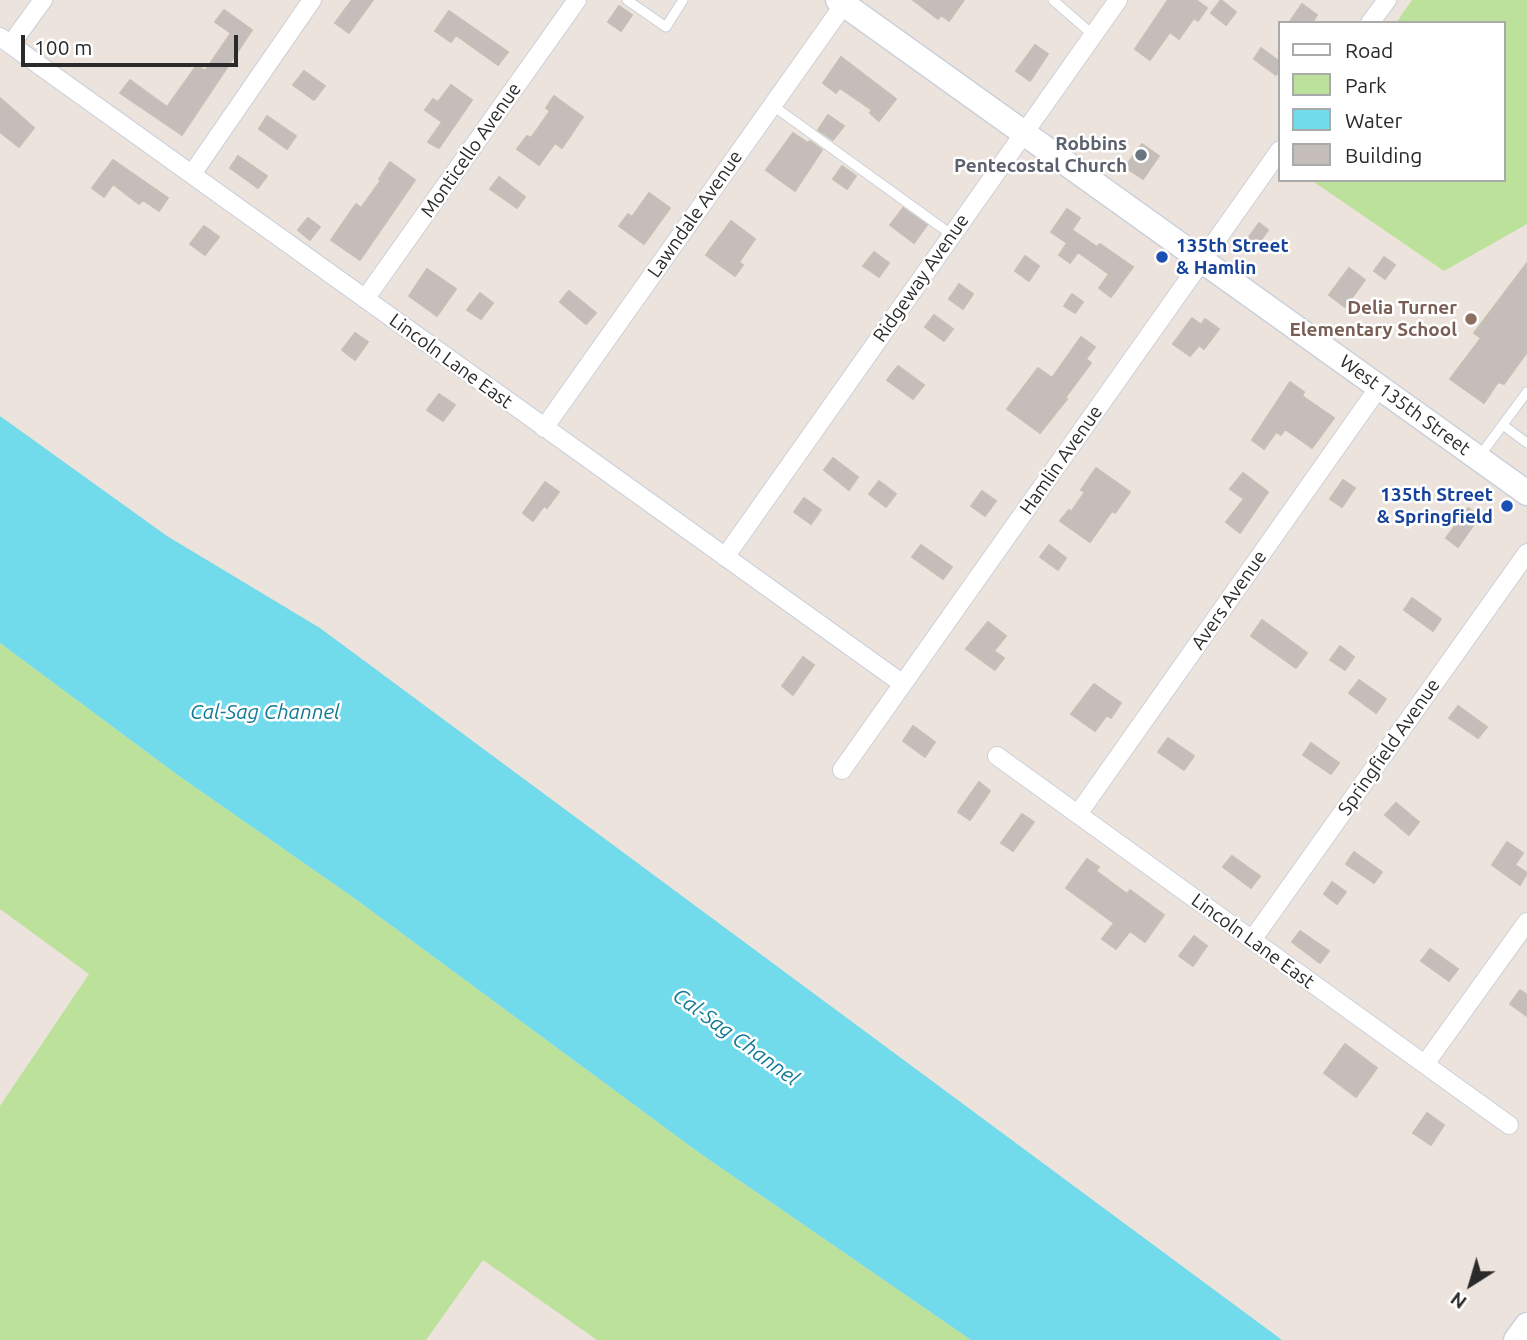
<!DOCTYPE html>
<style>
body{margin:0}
#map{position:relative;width:1527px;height:1340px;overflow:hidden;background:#ece3dc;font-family:Ubuntu,sans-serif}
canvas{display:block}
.legend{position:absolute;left:1278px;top:21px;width:228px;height:161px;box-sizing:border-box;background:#fff;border:2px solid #aaa;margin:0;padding:9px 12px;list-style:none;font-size:21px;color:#2a2a2a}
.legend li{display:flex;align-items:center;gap:14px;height:35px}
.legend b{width:35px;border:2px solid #aaa}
.north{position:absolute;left:1436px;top:1249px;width:70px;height:70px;-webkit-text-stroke:5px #fff;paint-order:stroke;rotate:217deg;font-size:19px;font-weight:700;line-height:28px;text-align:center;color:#2a2a2a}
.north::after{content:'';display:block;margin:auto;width:24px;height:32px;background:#2a2a2a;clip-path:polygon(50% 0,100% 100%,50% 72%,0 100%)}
.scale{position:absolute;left:21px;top:35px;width:217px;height:32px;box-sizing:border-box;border:4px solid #2a2a2a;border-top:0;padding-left:9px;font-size:21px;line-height:24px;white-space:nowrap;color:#2a2a2a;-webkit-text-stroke:5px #fff;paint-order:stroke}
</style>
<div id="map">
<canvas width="1527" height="1340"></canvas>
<ul class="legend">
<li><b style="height:9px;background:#fff"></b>Road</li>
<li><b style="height:19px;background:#bce19a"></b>Park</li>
<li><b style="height:19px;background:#72dbeb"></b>Water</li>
<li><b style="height:19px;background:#c4bdb9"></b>Building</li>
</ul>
<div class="north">N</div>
<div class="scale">100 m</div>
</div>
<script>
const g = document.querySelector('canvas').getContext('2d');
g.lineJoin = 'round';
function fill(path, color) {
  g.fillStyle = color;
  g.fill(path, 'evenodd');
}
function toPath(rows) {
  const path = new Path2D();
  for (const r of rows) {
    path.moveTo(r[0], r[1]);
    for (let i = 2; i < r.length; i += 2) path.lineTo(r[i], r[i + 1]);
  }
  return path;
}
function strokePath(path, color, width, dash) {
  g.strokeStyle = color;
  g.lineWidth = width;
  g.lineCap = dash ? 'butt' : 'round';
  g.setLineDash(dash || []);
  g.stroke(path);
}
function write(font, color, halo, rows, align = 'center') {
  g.font = font + ' Ubuntu,sans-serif';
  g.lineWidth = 5;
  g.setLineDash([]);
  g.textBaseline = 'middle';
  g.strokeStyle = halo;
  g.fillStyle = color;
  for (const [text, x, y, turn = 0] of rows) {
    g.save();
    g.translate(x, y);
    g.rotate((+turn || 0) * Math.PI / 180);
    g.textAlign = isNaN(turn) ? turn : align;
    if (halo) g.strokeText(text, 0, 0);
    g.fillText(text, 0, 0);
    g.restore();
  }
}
const green = toPath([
 [1412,0,1527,0,1527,224,1444,271,1311,180,1504,180,1504,23,1396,23],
 [0,643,179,776,354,898,698,1152,971,1340,597,1340,483,1260,426,1340,0,1340,0,1106,89,974,0,909]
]);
const water = toPath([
 [0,416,167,536,320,628,1282,1340,971,1340,698,1152,354,898,179,776,0,643]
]);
const building = toPath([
 [352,0,373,0,349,33,335,23,352,0],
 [913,0,964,0,949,21,941,15,938,19,913,0],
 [1168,0,1196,0,1207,8,1198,21,1194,18,1179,39,1170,32,1150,60,1135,49,1168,0],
 [1221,0,1236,12,1226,25,1211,13,1221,0],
 [1302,4,1317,15,1312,23,1289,23,1302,4],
 [619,6,632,15,621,31,608,22,619,6],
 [224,10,252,30,182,135,120,93,130,80,167,107,197,65,205,71,231,33,215,22,224,10],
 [449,11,508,52,498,65,456,35,451,42,435,31,449,11],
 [1035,45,1048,54,1030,81,1016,71,1035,45],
 [1261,48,1280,62,1280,69,1276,75,1254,59,1261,48],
 [841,57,896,99,879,121,870,113,872,110,840,88,836,93,823,83,841,57],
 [304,71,325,86,314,100,293,85,304,71],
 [451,85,472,100,439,148,428,142,442,122,425,110,433,99,438,102,451,85],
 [554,96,583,117,562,148,555,143,539,165,517,149,527,136,531,138,550,111,546,108,554,96],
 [0,98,34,128,19,147,0,132,0,98],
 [828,115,844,126,833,140,818,130,828,115],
 [267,116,296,136,287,149,259,129,267,116],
 [793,133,808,143,810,141,822,150,795,191,766,170,793,133],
 [1142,144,1159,156,1143,179,1125,167,1142,144],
 [238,156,267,176,258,188,230,168,238,156],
 [113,160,168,198,159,211,143,200,139,204,113,184,104,197,92,188,113,160],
 [390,162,415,180,360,260,331,240,356,204,361,208,381,180,379,179,390,162],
 [842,166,856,176,847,189,833,179,842,166],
 [499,177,525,197,517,208,490,189,499,177],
 [649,193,670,208,644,244,619,226,628,214,632,217,649,193],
 [903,208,927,225,914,243,890,225,903,208],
 [1067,209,1080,218,1072,230,1097,247,1100,244,1133,267,1111,297,1099,288,1109,274,1078,252,1070,263,1059,255,1067,243,1051,232,1067,209],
 [308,218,320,227,310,240,298,230,308,218],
 [731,221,755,239,739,262,743,265,735,276,706,255,731,221],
 [1259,223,1268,230,1256,247,1247,240,1259,223],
 [204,226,219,237,205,255,190,244,204,226],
 [874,252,889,263,879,277,863,266,874,252],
 [1025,256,1039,266,1029,281,1015,271,1025,256],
 [1384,257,1395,265,1385,279,1374,271,1384,257],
 [1527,263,1527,352,1504,384,1498,382,1484,403,1450,379,1481,338,1474,333,1527,263],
 [1349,268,1365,280,1345,307,1329,295,1349,268],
 [427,269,456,289,437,316,409,296,427,269],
 [959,284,973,294,963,309,949,299,959,284],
 [569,291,596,313,586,324,560,302,569,291],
 [480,293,493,303,481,319,467,310,480,293],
 [1072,294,1083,302,1075,313,1064,306,1072,294],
 [934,315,953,329,944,341,925,327,934,315],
 [1192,318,1201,325,1205,319,1219,329,1204,349,1199,345,1190,356,1173,344,1192,318],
 [355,333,368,342,355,360,342,350,355,333],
 [1081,337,1095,347,1086,359,1091,363,1065,398,1067,399,1040,433,1007,409,1038,368,1052,378,1081,337],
 [898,366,924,385,913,399,887,380,898,366],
 [1290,382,1304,392,1302,396,1334,418,1312,448,1285,429,1281,435,1276,432,1264,449,1252,440,1290,382],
 [439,394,455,405,443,421,427,410,439,394],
 [833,458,858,477,849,490,824,470,833,458],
 [1096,468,1130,492,1115,513,1112,511,1090,542,1060,521,1069,510,1071,512,1085,492,1081,490,1096,468],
 [1243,473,1268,492,1240,533,1226,522,1244,499,1230,489,1243,473],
 [1343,480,1355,488,1342,507,1330,499,1343,480],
 [879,481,896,494,886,507,869,494,879,481],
 [545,482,559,492,547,508,544,506,533,521,523,513,545,482],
 [982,491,996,501,985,516,971,506,982,491],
 [804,498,821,510,811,524,794,512,804,498],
 [1468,508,1480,516,1458,547,1446,538,1468,508],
 [921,545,952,567,943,579,912,557,921,545],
 [1049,545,1066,558,1058,570,1040,557,1049,545],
 [1412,598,1441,619,1433,631,1404,610,1412,598],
 [1262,620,1307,653,1296,668,1251,636,1262,620],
 [988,622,1006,636,994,651,1004,658,995,670,966,649,988,622],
 [1340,646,1354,657,1345,670,1330,660,1340,646],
 [803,657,814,665,793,695,782,686,803,657],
 [1359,680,1386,699,1376,713,1349,693,1359,680],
 [1094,684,1121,703,1111,718,1107,715,1095,731,1071,714,1094,684],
 [1458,706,1487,727,1478,738,1449,718,1458,706],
 [913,726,935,742,925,757,903,741,913,726],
 [1168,738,1194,756,1184,770,1158,752,1168,738],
 [1311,743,1339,763,1331,774,1303,755,1311,743],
 [979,782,990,791,970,820,958,812,979,782],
 [1396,803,1419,822,1409,835,1385,815,1396,803],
 [1022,814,1034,822,1013,851,1001,843,1022,814],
 [1507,842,1523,853,1515,865,1527,873,1520,885,1492,865,1507,842],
 [1354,852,1382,872,1374,883,1346,864,1354,852],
 [1232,856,1260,876,1251,888,1223,867,1232,856],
 [1087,859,1099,867,1096,871,1127,894,1130,890,1164,915,1145,942,1130,931,1116,949,1102,939,1114,923,1066,888,1087,859],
 [1332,882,1346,892,1337,904,1324,894,1332,882],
 [1300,931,1329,951,1320,963,1292,942,1300,931],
 [1194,936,1207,946,1193,966,1179,956,1194,936],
 [1430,949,1458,969,1449,981,1421,961,1430,949],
 [1520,990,1527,995,1527,1016,1510,1004,1520,990],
 [1345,1044,1377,1068,1356,1097,1324,1073,1345,1044],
 [1427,1113,1444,1125,1431,1145,1413,1133,1427,1113]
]);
const lane = toPath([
 [627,0,666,27,683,0],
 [1053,0,1093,35],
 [772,105,952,235],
 [1503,425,1527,443],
 [1479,457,1527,392]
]);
const street = toPath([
 [1370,23,1387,0],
 [0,37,903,684],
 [11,44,43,0],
 [192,174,312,0],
 [365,299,577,0],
 [544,428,847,0],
 [725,557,1118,0],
 [997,756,1509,1125],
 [842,770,1280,150],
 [1078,814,1379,387],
 [1252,940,1527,553],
 [1425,1064,1527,922]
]);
const secondary = toPath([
 [838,0,1527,493],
 [1516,1340,1527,1325]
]);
const markers = [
 [1141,155,7,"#6b7280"],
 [1162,257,7,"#1a4fb4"],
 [1471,319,7,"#8d6e63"],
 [1507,506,7,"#1a4fb4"]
];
const worshipNames = [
 ["Robbins",1127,144],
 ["Pentecostal Church",1127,166]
];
const streetNames = [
 ["Monticello Avenue",471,150,-55],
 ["Lawndale Avenue",695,214,-55],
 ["Ridgeway Avenue",921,278,-55],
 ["Lincoln Lane East",451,361,36],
 ["West 135th Street",1405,405,36],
 ["Hamlin Avenue",1061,460,-55],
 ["Avers Avenue",1229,600,-55],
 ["Springfield Avenue",1389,747,-55],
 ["Lincoln Lane East",1253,941,36]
];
const transitNames = [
 ["135th Street",1176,246],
 ["& Hamlin",1176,268],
 ["135th Street",1493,495,"right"],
 ["& Springfield",1493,517,"right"]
];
const educationNames = [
 ["Delia Turner",1457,308],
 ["Elementary School",1457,330]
];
const waterNames = [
 ["Cal-Sag Channel",265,712],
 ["Cal-Sag Channel",736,1037,36]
];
fill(green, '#bce19a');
fill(water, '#72dbeb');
fill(building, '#c4bdb9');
strokePath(building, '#c7bfb6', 2);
strokePath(lane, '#cbd0db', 11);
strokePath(street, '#cbd0db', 20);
strokePath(secondary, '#cbd0db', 27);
strokePath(lane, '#fff', 9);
strokePath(street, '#fff', 18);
strokePath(secondary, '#fff', 24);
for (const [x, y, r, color] of markers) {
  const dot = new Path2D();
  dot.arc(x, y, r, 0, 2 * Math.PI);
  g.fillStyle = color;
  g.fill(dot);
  strokePath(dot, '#fff', 2.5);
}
write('bold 19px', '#5b616d', '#fff', worshipNames, 'right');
write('19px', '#2a2a2a', '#fff', streetNames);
write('bold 19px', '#164399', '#fff', transitNames, 'left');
write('bold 19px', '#785e54', '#fff', educationNames, 'right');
write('italic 21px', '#117b97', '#fff', waterNames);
</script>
